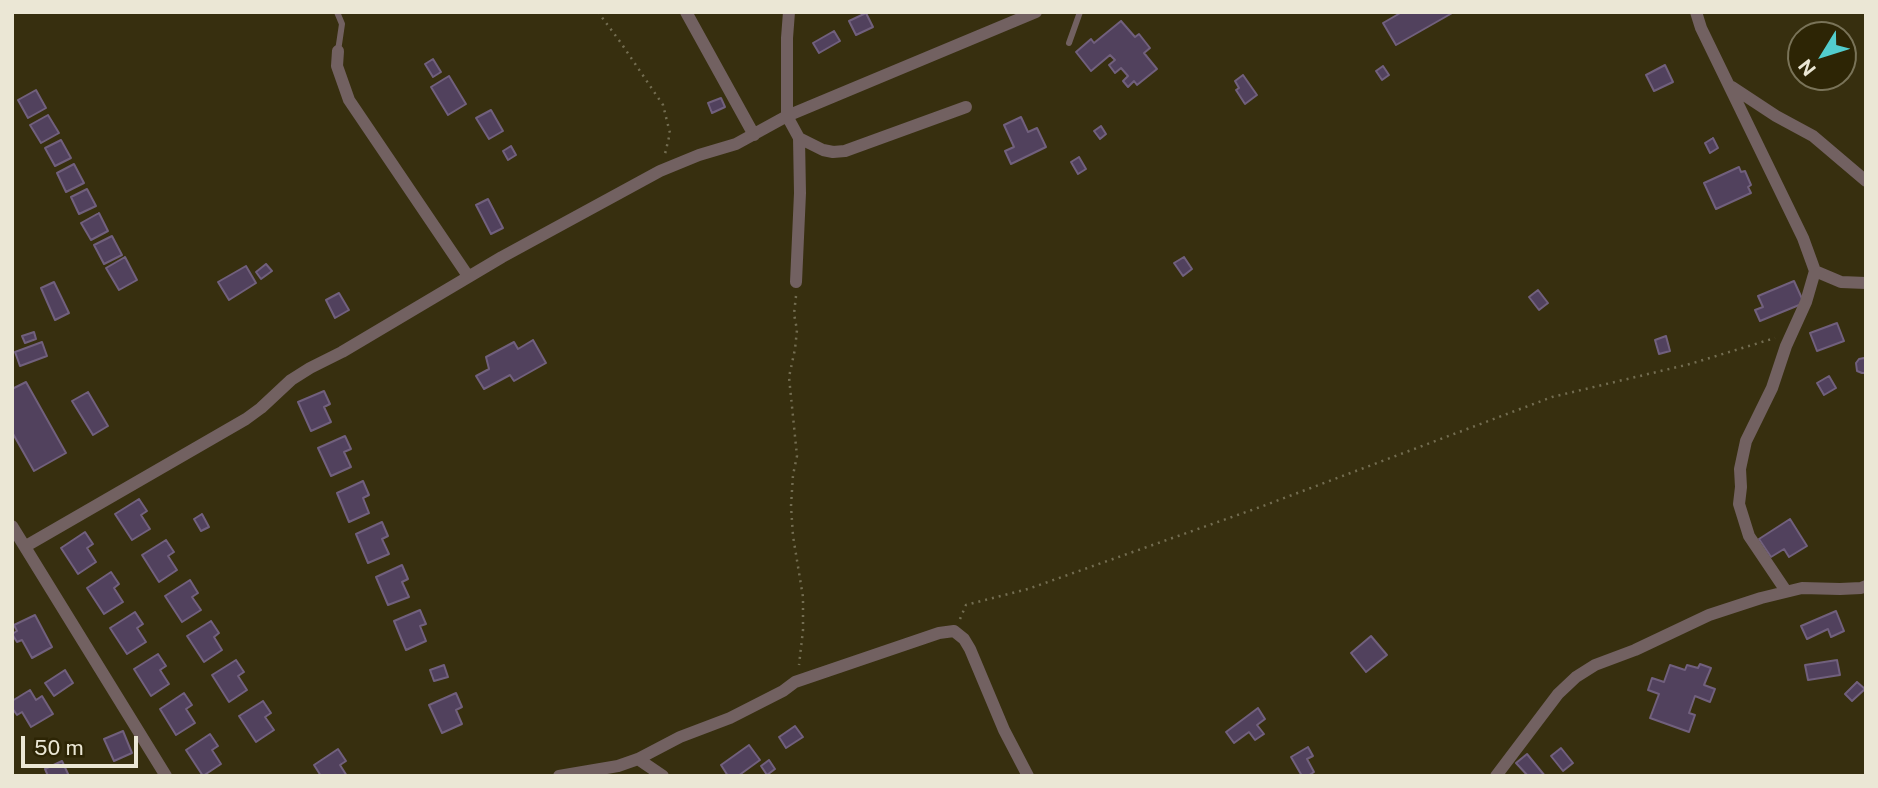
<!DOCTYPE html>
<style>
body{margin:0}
#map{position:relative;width:1878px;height:788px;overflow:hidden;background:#372f0f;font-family:"Public Sans",sans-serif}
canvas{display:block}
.frame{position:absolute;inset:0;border:14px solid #ebe7d5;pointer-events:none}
.north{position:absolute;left:1787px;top:21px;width:70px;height:70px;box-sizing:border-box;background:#2d2505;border:2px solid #797358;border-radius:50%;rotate:232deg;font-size:19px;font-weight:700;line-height:28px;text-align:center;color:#ebe7d5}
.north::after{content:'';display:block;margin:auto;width:24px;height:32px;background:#52cdce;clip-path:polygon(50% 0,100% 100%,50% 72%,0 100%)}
.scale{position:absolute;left:21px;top:736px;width:117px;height:32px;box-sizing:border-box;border:4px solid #ebe7d5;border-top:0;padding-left:9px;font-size:21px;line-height:24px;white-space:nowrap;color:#ebe7d5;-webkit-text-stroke:5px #2d2505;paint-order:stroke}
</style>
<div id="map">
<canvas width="1878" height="788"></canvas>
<div class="frame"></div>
<div class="north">N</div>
<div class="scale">50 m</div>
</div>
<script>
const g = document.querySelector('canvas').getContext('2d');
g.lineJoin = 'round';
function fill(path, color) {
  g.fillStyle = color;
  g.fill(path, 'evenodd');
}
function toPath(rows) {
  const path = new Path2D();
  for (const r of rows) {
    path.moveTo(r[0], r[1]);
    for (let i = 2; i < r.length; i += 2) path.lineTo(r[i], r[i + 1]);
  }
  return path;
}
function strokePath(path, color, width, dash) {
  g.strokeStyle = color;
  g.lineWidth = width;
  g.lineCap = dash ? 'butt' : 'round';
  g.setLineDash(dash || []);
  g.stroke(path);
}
const building = toPath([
 [1402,12,1454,12,1396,45,1383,23,1402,12],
 [866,13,873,27,856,35,849,21,866,13],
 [1121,21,1135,37,1139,34,1150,48,1144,53,1157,69,1137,85,1134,81,1128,87,1123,81,1128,76,1121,68,1115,73,1109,65,1115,60,1110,55,1091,71,1076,52,1091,39,1094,43,1121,21],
 [834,31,840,41,819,53,813,43,834,31],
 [433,59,441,72,433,77,425,64,433,59],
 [1665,65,1673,82,1654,91,1646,75,1665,65],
 [1383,66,1389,75,1382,80,1376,71,1383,66],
 [1243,75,1257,95,1245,104,1236,90,1239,88,1235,81,1243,75],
 [449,76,466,104,448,115,431,87,449,76],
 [36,90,46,108,28,118,18,100,36,90],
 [721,98,725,107,712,113,708,103,721,98],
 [491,110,503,131,489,139,476,118,491,110],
 [48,115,59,133,41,143,30,125,48,115],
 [1021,117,1028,132,1037,128,1046,147,1011,164,1005,151,1014,147,1004,125,1021,117],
 [1101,126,1106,134,1100,139,1094,131,1101,126],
 [1713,138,1718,148,1710,153,1705,143,1713,138],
 [61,140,71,158,55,166,45,148,61,140],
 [511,146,516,155,508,160,503,151,511,146],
 [1079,157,1086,169,1078,174,1071,162,1079,157],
 [74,164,84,183,66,192,57,173,74,164],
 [1739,167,1741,172,1745,171,1751,185,1748,187,1751,193,1716,209,1704,183,1739,167],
 [87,189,96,206,79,214,71,197,87,189],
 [488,199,503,228,491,234,476,205,488,199],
 [99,213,108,231,91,240,81,223,99,213],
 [112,236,122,255,104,264,94,245,112,236],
 [125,257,137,280,119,290,106,268,125,257],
 [1184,257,1192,269,1183,276,1174,263,1184,257],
 [266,264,272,271,261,279,256,272,266,264],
 [246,266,256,283,229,300,218,282,246,266],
 [1794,281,1804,303,1760,321,1755,310,1763,307,1758,296,1794,281],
 [54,282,69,313,55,320,41,288,54,282],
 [1538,290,1548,303,1539,310,1529,297,1538,290],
 [339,293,349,310,335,318,326,300,339,293],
 [1837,323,1844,341,1817,351,1810,333,1837,323],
 [34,332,36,339,25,343,22,336,34,332],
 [1666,336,1670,351,1659,354,1655,340,1666,336],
 [533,340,546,363,514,381,510,375,484,389,476,376,489,369,486,357,514,342,518,349,533,340],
 [42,342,47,356,20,366,15,352,42,342],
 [1864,358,1866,359,1866,373,1862,373,1857,371,1856,363,1859,359,1864,358],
 [1829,376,1836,388,1824,395,1817,383,1829,376],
 [26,382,66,453,34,471,12,432,12,389,26,382],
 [324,391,330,404,324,407,331,422,311,431,298,402,324,391],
 [88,392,108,426,93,435,72,401,88,392],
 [345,436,351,449,344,452,351,467,331,476,318,448,345,436],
 [363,481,369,495,363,498,369,513,349,522,337,493,363,481],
 [139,499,147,511,141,515,150,529,132,540,115,514,139,499],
 [202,514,209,527,201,531,194,519,202,514],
 [1790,519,1807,546,1789,557,1784,549,1771,557,1759,539,1790,519],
 [382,522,388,536,382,539,389,554,368,563,356,534,382,522],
 [85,532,93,544,87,548,96,562,78,574,61,548,85,532],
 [166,540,174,552,168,556,177,570,159,582,142,555,166,540],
 [402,565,408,579,402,582,409,597,388,605,376,577,402,565],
 [111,572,119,584,114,588,123,602,104,614,87,588,111,572],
 [190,580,198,593,192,597,201,610,182,622,165,596,190,580],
 [420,610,426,624,420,626,426,641,406,650,394,621,420,610],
 [1836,611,1844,631,1831,637,1828,629,1807,639,1801,626,1836,611],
 [135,612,143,624,137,628,146,642,127,654,110,628,135,612],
 [35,615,52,647,32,658,22,640,17,642,12,634,17,631,14,625,35,615],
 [211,621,219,633,214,637,222,650,204,662,187,636,211,621],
 [1371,636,1387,655,1366,672,1351,653,1371,636],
 [158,654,166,666,160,670,169,684,151,696,134,669,158,654],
 [236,660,244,672,238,676,247,690,229,702,212,675,236,660],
 [1837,660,1840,675,1808,680,1805,665,1837,660],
 [1700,664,1711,668,1704,685,1715,689,1710,702,1695,696,1689,713,1695,715,1689,732,1650,718,1659,694,1648,690,1652,678,1664,682,1670,665,1685,670,1687,665,1698,668,1700,664],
 [444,665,448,677,434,681,430,670,444,665],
 [65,670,73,683,54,696,45,683,65,670],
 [1857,682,1865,689,1852,701,1845,694,1857,682],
 [30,690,36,700,42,696,53,714,31,727,22,712,17,715,12,708,12,701,30,690],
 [184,693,192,705,186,709,195,723,176,735,160,709,184,693],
 [456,693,462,707,456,710,462,724,442,733,429,705,456,693],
 [263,701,271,713,265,717,274,730,256,742,239,716,263,701],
 [1258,708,1265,719,1257,725,1264,734,1255,740,1249,732,1234,743,1226,732,1258,708],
 [795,726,803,737,786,748,779,737,795,726],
 [123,731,132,753,114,761,104,739,123,731],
 [210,734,218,746,212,750,221,764,203,776,186,750,210,734],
 [749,745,760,760,738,776,728,776,721,765,749,745],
 [1308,747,1313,756,1307,759,1314,772,1308,776,1302,776,1291,757,1308,747],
 [1561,748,1573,763,1563,771,1551,756,1561,748],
 [338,749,346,761,340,765,347,776,321,776,314,765,338,749],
 [1527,754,1545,776,1528,776,1516,763,1527,754],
 [769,760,775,769,767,775,761,766,769,760],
 [62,761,69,776,48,776,45,769,62,761]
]);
const path = toPath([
 [598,12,621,43,663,105,670,133,665,154],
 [796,296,794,314,797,330,795,349,789,377,797,456,793,475,791,506,793,536,803,597,803,630,799,665],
 [960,619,966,605,1028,589,1263,506,1552,397,1690,364,1775,338]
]);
const service = toPath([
 [337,12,342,24,338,51],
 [1069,43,1080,12]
]);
const minor = toPath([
 [686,12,754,135],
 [789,12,787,38,787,116,799,138,800,193,796,282],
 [1696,12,1701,28,1803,238,1815,271,1806,302,1786,346,1772,388,1746,441,1740,469,1741,487,1739,504,1749,536,1786,591],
 [338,51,337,66,349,100,468,276],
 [1732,87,1776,116,1813,136,1866,181],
 [799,138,823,150,833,152,845,151,966,107],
 [1815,271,1841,282,1866,283],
 [12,526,166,776],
 [26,546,246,419,261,408,291,380,310,368,342,352,502,257,660,171,699,155,736,144,787,116,1036,12],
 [638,759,663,776],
 [559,776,618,766,638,759,680,737,730,718,783,691,795,682,939,633,954,631,964,639,970,649,1004,730,1028,776],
 [1496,776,1558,694,1576,677,1595,665,1635,650,1709,615,1761,598,1802,588,1840,589,1861,588,1866,586]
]);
fill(building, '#51415d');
strokePath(building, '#71607d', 2);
strokePath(path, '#736d51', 2.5, [2, 5]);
strokePath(service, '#726161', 6);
strokePath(minor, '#726161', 12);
</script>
